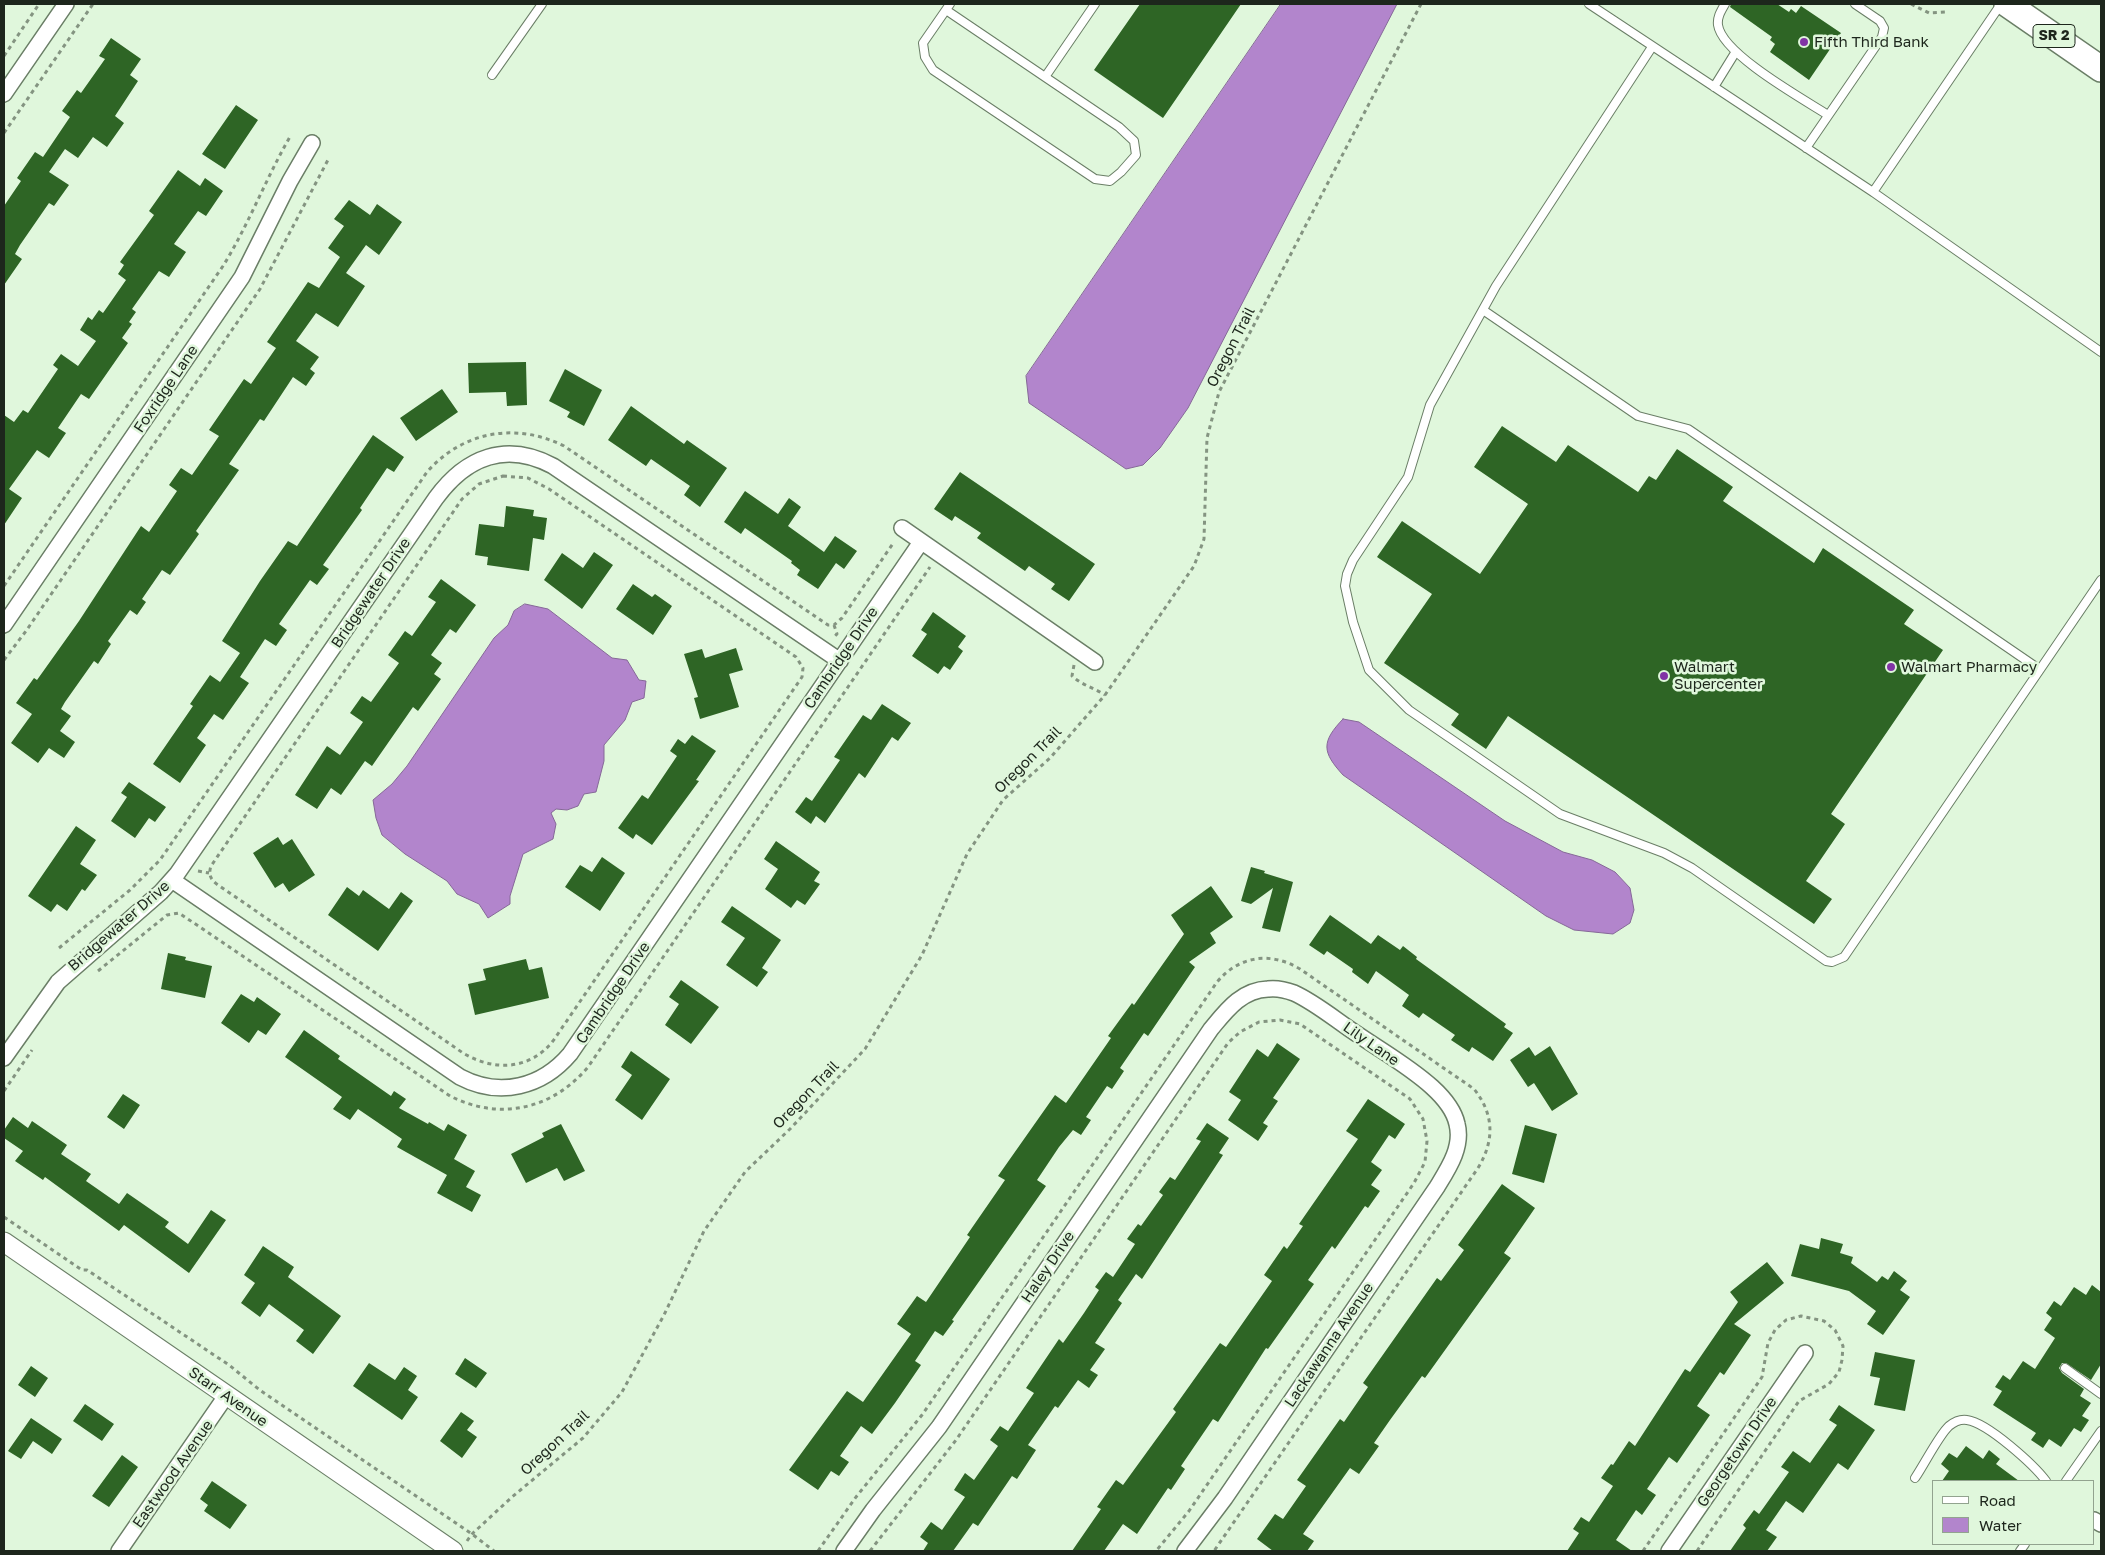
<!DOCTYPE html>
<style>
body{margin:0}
#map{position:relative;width:2105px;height:1555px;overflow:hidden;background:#e0f7dc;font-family:"Golos Text",sans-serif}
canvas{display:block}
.frame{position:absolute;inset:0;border:5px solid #1d261c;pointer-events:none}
.legend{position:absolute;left:1932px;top:1480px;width:162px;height:65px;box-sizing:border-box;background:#e0f7dc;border:1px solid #92a38f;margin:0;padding:6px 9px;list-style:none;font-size:15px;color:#1d261c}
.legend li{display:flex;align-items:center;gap:10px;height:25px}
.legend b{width:25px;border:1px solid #92a38f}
</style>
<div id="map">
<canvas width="2105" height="1555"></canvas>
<div class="frame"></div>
<ul class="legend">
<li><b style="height:6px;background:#fff"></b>Road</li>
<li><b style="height:14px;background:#b285cc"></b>Water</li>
</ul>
</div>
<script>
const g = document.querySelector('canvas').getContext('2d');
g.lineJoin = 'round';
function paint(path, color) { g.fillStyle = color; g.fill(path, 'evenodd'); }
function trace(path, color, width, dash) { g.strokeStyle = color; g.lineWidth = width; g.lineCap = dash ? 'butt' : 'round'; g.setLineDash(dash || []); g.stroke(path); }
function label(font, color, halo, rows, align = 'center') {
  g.font = font + ' "Golos Text",sans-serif'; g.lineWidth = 5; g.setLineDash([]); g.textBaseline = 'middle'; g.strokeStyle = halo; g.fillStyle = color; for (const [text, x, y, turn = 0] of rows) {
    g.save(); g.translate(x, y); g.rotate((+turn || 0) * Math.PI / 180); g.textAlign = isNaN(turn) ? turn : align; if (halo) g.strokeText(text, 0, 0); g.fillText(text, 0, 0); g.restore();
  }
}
const water = new Path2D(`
 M1281,4h116l-209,404 -28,40 -17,17 -17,4 -97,-66 -3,-27z
 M525,604l23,5 64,49 15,2 12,20 7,1 -2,17 -12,4 -7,18 -21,25v16l-8,31 -12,2 -6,12 -11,4 -11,-1 -5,4 5,11 -3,15 -30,15 -13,42v8l-22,14 -9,-14 -22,-10 -10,-13 -42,-27 -23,-19 -6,-17 -3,-18 19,-16 15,-18 87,-128 14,-13 6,-14z
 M1343,719l16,3 146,99 58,31 29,8 23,12 15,16 4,22 -4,13 -17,11 -39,-4 -28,-14 -203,-141c-21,-23 -22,-33 0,-56z`);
const building = new Path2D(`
 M1140,4h101l-78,114 -69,-48z
 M1731,4h46l12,8 2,-3 5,4 5,-7 40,27 -32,47 -39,-28 5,-8 -5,-4 2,-3 -42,-30z
 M111,38l30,21 -11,16 8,6 -23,35 9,7 -17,24 -14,-10 -15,21 -13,-9 -16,23 20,13 -15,21 -5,-3 -29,42 -5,9 7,5 -18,26v-79l17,-25 -4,-3 18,-26 8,5 27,-40 -8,-6 15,-21 4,3 24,-34 -6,-3z
 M236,105l22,15 -33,49 -23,-15z
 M178,170l22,16 5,-8 18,13 -17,25 -8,-5 -24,33 12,8 -17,25 -10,-6 -27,38 4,3 -7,10 3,2 -10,14 6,5 -39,56 -8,-5 -23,34 8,5 -17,25 -12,-8 -28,39 13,9 -18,27v-110l10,7 9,-12 5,3 30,-44 -5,-4 8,-11 17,12 18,-25 -16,-11 8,-13 4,3 7,-10 4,3 23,-33 -8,-6 6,-9 -4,-3 34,-47 -5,-4z
 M349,200l21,15 7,-11 25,18 -23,33 -13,-10 -20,28 19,13 -27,41 -22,-14 -20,28 23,16 -9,12 5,4 -9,13 -13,-9 -29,44 -4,-2 -31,45 10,6 -43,61 3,3 -29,41 -8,-5 -20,29 4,3 -9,13 -7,-5 -22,31 3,3 -13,20 -4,-3 -29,41 -4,7 10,7 -11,15 15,11 -11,16 -15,-10 -11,15 -27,-20 21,-29 -16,-11 18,-25 3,2 42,-59 62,-95 8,6 28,-41 -8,-6 12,-17 11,7 27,-39 -10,-6 35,-51 7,5 25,-36 -9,-6 41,-60 11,6 21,-31 -12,-9 16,-22 -10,-7z
 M526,362l1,43 -20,1 -1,-14 -37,1 -1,-30z
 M565,369l37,21 -18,36 -17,-9 3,-5 -21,-11z
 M442,389l16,23 -42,29 -16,-23z
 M631,406l53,38 3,-4 40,28 -27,39 -16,-12 6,-9 -39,-27 -5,7 -38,-26z
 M1502,426l54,36 12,-17 70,47 11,-16 7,4 21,-31 56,38 -10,14 91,62 9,-15 91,62 -10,14 39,26 -112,164 14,10 -39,57 26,18 -18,25 -306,-208 -22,33 -35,-24 8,-11 -75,-51 48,-69 -55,-37 25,-36 78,53 48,-70 -54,-37z
 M373,435l31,22 -10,15 -7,-4 -27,40 2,2 -39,55 6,4 -12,16 -7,-5 -31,44 8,6 -11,16 -11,-7 -25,38 9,6 -26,37 -9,-6 -17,24 9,7 -26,38 -27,-19 40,-58 -3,-2 20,-29 10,7 20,-29 -18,-12 38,-60 28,-40 9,5z
 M960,472l135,92 -26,37 -18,-12 4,-5 -26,-18 -4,5 -48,-33 4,-5 -26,-17 -3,5 -18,-12z
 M745,491l33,23 11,-16 12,9 -13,19 36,26 11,-16 22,15 -13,18 -8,-6 -18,26 -21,-14 3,-5 -9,-7 1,-2 -47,-33 -4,6 -17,-12z
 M506,506l28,4 -1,6 14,2 -3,22 -11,-2 -4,33 -42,-6 1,-8 -13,-2 4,-31 25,3z
 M594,552l19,13 -31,44 -38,-29 18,-27 21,15z
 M441,579l35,26 -20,28 -6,-4 -19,26 11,8 -8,11 7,5 -23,32 -5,-4 -41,59 -7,-5 -24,34 -10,-7 -14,21 -22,-14 32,-49 13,9 23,-33 -13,-9 12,-17 9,6 28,-39 -11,-8 17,-24 7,5 24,-34 -8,-5z
 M633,584l19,13 3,-3 17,12 -19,29 -37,-26z
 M933,612l33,24 -8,11 5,4 -13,19 -6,-4 -6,8 -26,-18 15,-22 -6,-4z
 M736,648l7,22 -14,4 10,33 -39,12 -6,-21 4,-1 -14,-43 18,-5 3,9z
 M882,704l29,19 -13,18 -6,-4 -27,41 -6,-5 -34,50 -9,-7 -5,8 -16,-12 11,-15 6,4 28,-41 -6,-3 29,-42 8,5z
 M692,735l24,16 -20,29 3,1 -47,64 -16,-11 -3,5 -15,-11 24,-33 6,4 29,-43 -7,-5 8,-12 7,5z
 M129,782l37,25 -11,15 -6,-4 -14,20 -24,-17 16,-24 -6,-4z
 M76,826l20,14 -16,24 17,11 -12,16 -3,-2 -15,22 -10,-7 -6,8 -23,-16z
 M278,837l5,8 9,-6 23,36 -26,17 -6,-9 -8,5 -22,-35z
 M776,841l44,31 -6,9 6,3 -15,21 -8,-5 -6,8 -26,-19 13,-20 -14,-10z
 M602,857l23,16 -25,38 -35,-24 15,-22 12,7z
 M1251,867l14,4 -1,2 29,9 -13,50 -18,-4 11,-40 -22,16 -10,-3z
 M1211,886l22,31 -23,16 6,10 -27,19 6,5 -47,69 -4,-3 -24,35 4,3 -12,18 -5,-3 -21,31 5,3 -10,15 -8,-5 -14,17 -22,33 9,6 -94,134 2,1 -11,15 -8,-5 -20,30 6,4 -26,38 -23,31 -11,-8 -21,30 9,6 -10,14 -8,-5 -13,19 -29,-20 58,-79 16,11 48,-68 -14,-10 20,-28 9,6 44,-65 -3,-2 38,-55 -7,-4 57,-81 11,8 45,-65 -3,-2 24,-33 2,2 50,-71 -13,-19z
 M347,887l12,9 4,-6 26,19 12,-17 12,9 -35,50 -50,-36z
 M732,906l49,34 -19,28 6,4 -11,15 -31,-22 19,-27 -24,-16z
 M1330,915l41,29 7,-9 22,15 3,-4 14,11 -1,2 90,65 -2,3 9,6 -20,28 -21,-14 -3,5 -18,-12 4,-5 -32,-22 -4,5 -17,-12 7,-11 -33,-24 -8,13 -16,-12 1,-3 -26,-18 -3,4 -15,-10z
 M168,953l18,4 -1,3 27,6 -7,32 -44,-9z
 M526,959l3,11 13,-3 7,31 -74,17 -7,-31 18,-4 -3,-11z
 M681,980l38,27 -28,37 -26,-19 14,-21 -10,-7z
 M241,994l13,8 3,-5 24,17 -15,21 -8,-5 -9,13 -28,-20z
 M304,1030l36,26 -2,3 53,37 3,-5 12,8 -7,9 29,16 1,-2 15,9 4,-7 19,11 -13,24 21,12 -9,16 15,8 -9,17 -35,-19 10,-18 -50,-28 5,-8 -44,-30 -8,11 -17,-11 9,-12 -57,-40z
 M1277,1043l23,16 -27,39 5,3 -15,22 5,3 -10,15 -30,-21 13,-20 -12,-8 28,-43 11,8z
 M1550,1046l28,48 -26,17 -18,-28 -6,4 -18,-27 19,-13 6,9z
 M631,1051l39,28 -28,41 -27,-20 17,-25 -11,-8z
 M123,1094l17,11 -16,24 -17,-12z
 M1368,1099l37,25 -10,15 -6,-4 -18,27 11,8 -11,15 9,6 -12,17 -3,-2 -30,43 -3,-3 -24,34 6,4 -46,65 -2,-1 -48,74 -5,-3 -32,47 4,3 -14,21 -3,-2 -31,46 -14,-10 -19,27h-32l29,-42 -4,-2 19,-27 7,5 53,-73 -3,-3 47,-66 6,4 46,-66 -8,-6 20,-29 3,3 16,-23 -4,-2 59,-85 -12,-8z
 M13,1117l15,11 4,-7 35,24 -6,9 30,20 -5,7 33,23 8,-11 42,29 -4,5 23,17 23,-34 15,10 -37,53 -65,-48 -5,6 -74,-54 -2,3 -28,-19 8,-10 -19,-13v-8z
 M1207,1123l22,15 -10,15 4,2 -81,124 -6,-5 -18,26 4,3 -27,40 10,6 -15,21 8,5 -9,13 -11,-8 -20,28 -3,-2 -27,39 8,5 -19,29 -5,-3 -34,50 -5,-3 -20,28h-30l5,-8 -8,-6 11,-15 11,8 23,-33 -11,-7 11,-17 9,7 24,-34 -8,-6 10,-14 8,5 26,-38 -8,-5 33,-49 4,4 21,-30 15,-23 -4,-3 11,-15 7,5 22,-33 -8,-5 11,-15 3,2 22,-31 -4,-3 11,-15 5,3 26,-39 -5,-2z
 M561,1124l24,47 -21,10 -7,-13 -31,15 -15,-29 33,-17 -2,-4z
 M1525,1125l32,9 -13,49 -32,-9z
 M1502,1184l33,24 -31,45 7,5 -86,120 -3,-2 -32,44 -16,23 5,3 -20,28 -9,-6 -47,66 11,7 -7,10h-34l-16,-12 18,-25 8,5 23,-33 -9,-6 43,-61 4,3 24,-35 -5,-4 74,-105 4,3 23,-31 -6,-5z
 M1821,1238l22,6 -3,9 13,4 -2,6 26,19 5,-6 6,4 6,-9 13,10 -7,9 10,7 -27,38 -16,-11 9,-13 -27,-20 -58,-15 9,-32 19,5z
 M263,1246l31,21 -6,10 53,39 -28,38 -17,-13 8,-11 -35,-26 -9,13 -19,-14 14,-20 -11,-8z
 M1767,1262l17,21 -50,41 17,11 -27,40 -4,-3 -23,34 13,9 -33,48 -8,-6 -22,32 9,6 -14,20 -6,-5 -20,30 16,11h-65l12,-18 -6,-4 8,-12 8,5 24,-36 -12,-8 10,-14 2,1 16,-24 6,5 50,-77 5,3 48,-70 -8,-10z
 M2092,1285l9,7v72l-10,16 -25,-17h-4l-3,5 3,5 22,16 -4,7 11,7 -9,13 7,4 -8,12 -7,-4 -13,19 -12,-8 -6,9 -12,-8 5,-7 -43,-28 9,-14 -7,-4 8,-12 7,5 13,-19 12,8 20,-31 -11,-8 8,-12 -6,-5 8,-12 7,5 13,-19 12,8z
 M1875,1352l40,8 -10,51 -31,-6 6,-27 -10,-2z
 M465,1358l22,15 -11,15 -21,-14z
 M369,1363l26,17 9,-13 13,9 -9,14 10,7 -16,23 -49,-34z
 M31,1366l17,12 -13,19 -17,-12z
 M85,1404l29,20 -12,17 -29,-20z
 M1839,1405l36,25 -27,40 -10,-7 -35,50 -17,-12 -20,29 11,7 -10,14h-37l16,-23 -3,-3 11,-15 5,4 30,-42 -8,-5 12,-16 17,12 27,-38 -8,-5z
 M461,1412l13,9 -7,9 10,7 -15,21 -22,-17z
 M31,1418l31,21 -10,15 -19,-13 -12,18 -13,-8z
 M1966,1446l17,13 6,-9 11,9 -4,5 23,17h-77l7,-10 -8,-7 8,-11 8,5z
 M122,1455l16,12 -29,40 -17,-11z
 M212,1481l35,24 -17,24 -26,-18 4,-6 -8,-6z`);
const path = new Path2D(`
 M1911,4l18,9 18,-1
 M4,56l35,-52
 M4,133l89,-129
 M503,476l25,2 21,11 247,168 7,11 -1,9 -249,364c-24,30 -60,30 -90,12l-245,-168c-7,-5 -10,-10 -7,-19l251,-367 17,-15z
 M4,586l219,-320c26,-42 43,-88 68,-131
 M834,625l3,9 -3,3
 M4,660l22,-29 234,-342 69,-131
 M1074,665l-2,11c10,9 22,12 33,19
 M198,871l11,2
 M59,948l71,-58 30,-30 267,-388c36,-41 89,-50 137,-26l264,179h6l8,-7 52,-76
 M98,971l69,-56 12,-2 271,183c49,25 102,14 138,-29l342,-500
 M4,1091l28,-41
 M4,1217l78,53h5l142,95 32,26 211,143 22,17
 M467,1541l5,-7 40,-37 71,-59 39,-46 42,-77 40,-84 41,-59 45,-43 75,-80 57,-94 45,-101 36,-54 47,-42 55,-63 89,-129 10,-27 3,-101 12,-46 202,-388
 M818,1551l38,-54 66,-82 295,-433c22,-26 53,-31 83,-13l174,120c20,25 21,51 4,79l-264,383
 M870,1551l86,-111 272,-397 12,-11 19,-10 21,-2 20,4 110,75 13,20 4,22 -2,21 -11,21 -225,328 -33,40
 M1643,1551l119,-174 6,-34 7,-13 11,-10 15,-4 23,5 11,9 8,16 -1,14 -3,12 -10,12 -30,17 -102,150`);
const service = new Path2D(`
 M1589,4l284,188 228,160
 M1725,4c-4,7 -8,13 -7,21 4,29 85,74 110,90
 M946,10l173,117 15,14 2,14 -15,17 -11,9 -15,-2 -162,-109 -8,-13 -2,-14 27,-39
 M1652,47l-156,239 -66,119 -22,72 -55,83 -6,14 -2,12 8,36 16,48 40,40 151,104 104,39 28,15 134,93 6,1 12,-5 257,-377
 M492,75l50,-71
 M1045,77l50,-73
 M1714,87l21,-34
 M1806,148l76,-111 2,-9 -4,-7 -25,-17
 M1873,192l128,-188
 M1483,310l155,106 50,13 351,240
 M2065,1368l36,26
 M1915,1478c9,-13 24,-43 34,-52 5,-4 12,-7 18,-6 21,3 67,45 79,61
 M2066,1481l35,-50
 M2020,1551l5,-7`);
const minor = new Path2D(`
 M4,94l62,-90
 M902,528l193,134
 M4,625l238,-348 48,-96 22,-38
 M172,880l288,197c40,21 82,10 110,-23l351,-512
 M4,1058l54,-76 103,-90 16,-18 259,-376c30,-41 70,-57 117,-32l287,195
 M2094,1520l7,4
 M119,1551l107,-155
 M844,1551l29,-41 66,-83 272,-398c15,-18 30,-39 57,-40 8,-1 18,1 26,4 22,10 43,28 63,41 25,17 53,33 75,53 11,10 22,23 25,37 6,23 -9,45 -20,63l-212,311 -40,53
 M1669,1551l136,-198`);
const tertiary = new Path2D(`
 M4,1242l449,309`);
const trunk = new Path2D(`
 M2007,4l94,65`);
const markers = [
 [1804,42,5,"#8134a5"],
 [1891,667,5,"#8134a5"],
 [1664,676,5,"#8134a5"]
];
const shields = [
 [2054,36,42]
];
const shieldNames = [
 ["SR 2",2054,36]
];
const poiNames = [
 ["Fifth Third Bank",1814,42],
 ["Walmart",1674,667],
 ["Supercenter",1674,684],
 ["Walmart Pharmacy",1901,667]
];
const streetNames = [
 ["Oregon Trail",1231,347,-63],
 ["Foxridge Lane",166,389,-56],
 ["Bridgewater Drive",371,593,-56],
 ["Cambridge Drive",841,658,-56],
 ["Oregon Trail",1028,760,-45],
 ["Bridgewater Drive",119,926,-41],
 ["Cambridge Drive",613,993,-56],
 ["Lily Lane",1371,1044,35],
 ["Oregon Trail",806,1095,-46],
 ["Haley Drive",1048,1267,-56],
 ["Lackawanna Avenue",1329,1345,-56],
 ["Starr Avenue",228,1397,35],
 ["Oregon Trail",555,1443,-43],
 ["Georgetown Drive",1737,1452,-56],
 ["Eastwood Avenue",173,1474,-55]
];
paint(water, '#b285cc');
trace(water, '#856897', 1);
paint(building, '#2e6525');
trace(service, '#6a7e66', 10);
trace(minor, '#6a7e66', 18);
trace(tertiary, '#6a7e66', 21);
trace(trunk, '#6a7e66', 28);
trace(path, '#849481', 3, [4, 4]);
trace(service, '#fff', 8);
trace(minor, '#fff', 15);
trace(tertiary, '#fff', 19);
trace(trunk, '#fff', 25);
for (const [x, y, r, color] of markers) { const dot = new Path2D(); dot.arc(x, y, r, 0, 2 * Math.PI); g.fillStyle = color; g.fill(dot); trace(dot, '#e0f7dc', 2); }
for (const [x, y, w] of shields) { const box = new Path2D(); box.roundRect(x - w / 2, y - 11.5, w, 23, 4); g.fillStyle = '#e0f7dc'; g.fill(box); trace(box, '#1d261c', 1); }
label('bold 14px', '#1d261c', null, shieldNames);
label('15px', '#1d261c', '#e0f7dc', poiNames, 'left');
label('15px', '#1d261c', '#e0f7dc', streetNames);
</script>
